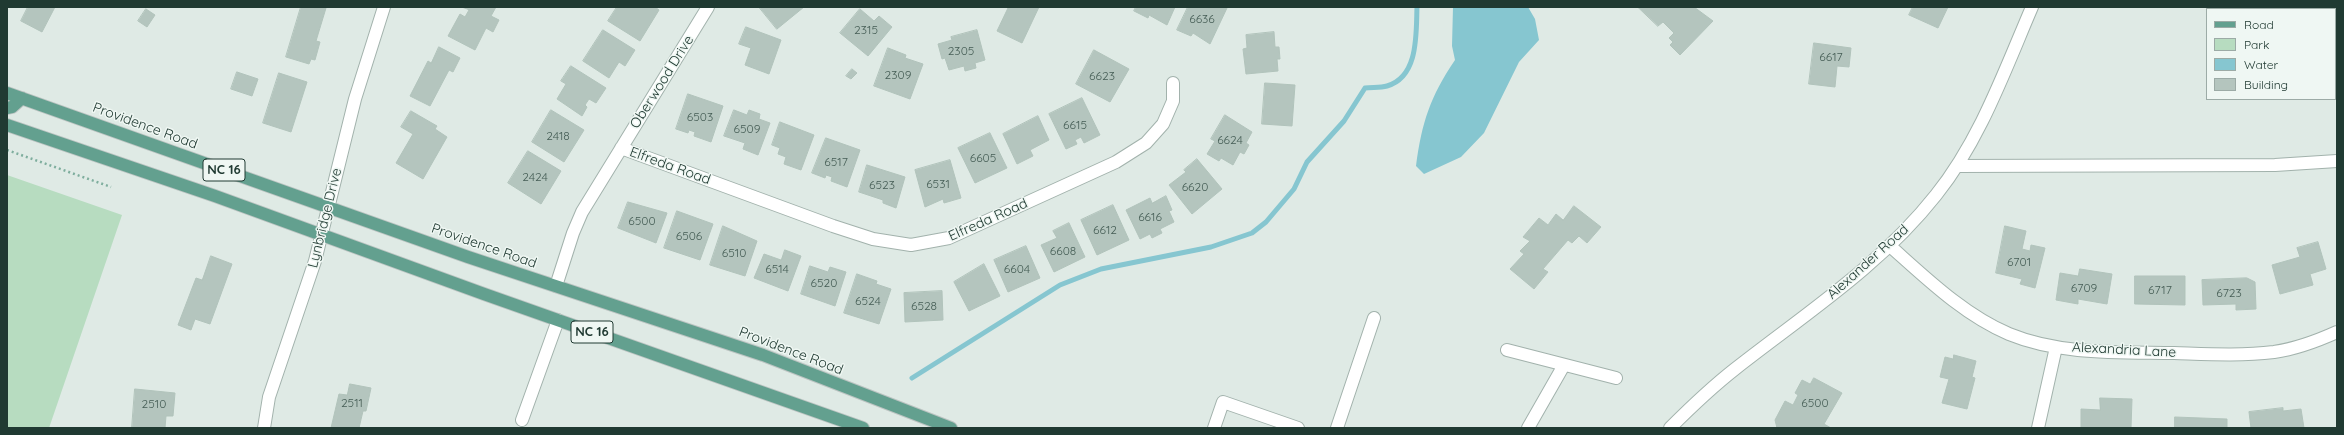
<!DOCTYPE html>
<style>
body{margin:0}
#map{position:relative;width:2344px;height:435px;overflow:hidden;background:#dfeae5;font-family:Quicksand,sans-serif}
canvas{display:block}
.frame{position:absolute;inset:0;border:8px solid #203a32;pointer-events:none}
.legend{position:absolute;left:2206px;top:8px;width:130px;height:92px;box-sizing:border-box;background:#eff7f3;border:1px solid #9caba6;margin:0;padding:5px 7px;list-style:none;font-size:12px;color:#203a32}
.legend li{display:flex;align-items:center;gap:8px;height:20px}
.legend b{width:20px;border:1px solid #9caba6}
</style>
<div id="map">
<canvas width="2344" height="435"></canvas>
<div class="frame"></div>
<ul class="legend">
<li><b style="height:5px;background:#63a08f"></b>Road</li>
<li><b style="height:11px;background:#b7dcc0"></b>Park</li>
<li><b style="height:11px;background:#86c6d0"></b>Water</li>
<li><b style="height:11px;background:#b4c5be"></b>Building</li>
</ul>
</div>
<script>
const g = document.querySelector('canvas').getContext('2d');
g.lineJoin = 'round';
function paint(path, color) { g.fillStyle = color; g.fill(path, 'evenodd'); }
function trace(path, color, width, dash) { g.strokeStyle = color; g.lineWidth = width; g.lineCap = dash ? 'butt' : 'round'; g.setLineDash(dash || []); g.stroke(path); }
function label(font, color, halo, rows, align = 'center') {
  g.font = font + ' Quicksand,sans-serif'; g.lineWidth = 3; g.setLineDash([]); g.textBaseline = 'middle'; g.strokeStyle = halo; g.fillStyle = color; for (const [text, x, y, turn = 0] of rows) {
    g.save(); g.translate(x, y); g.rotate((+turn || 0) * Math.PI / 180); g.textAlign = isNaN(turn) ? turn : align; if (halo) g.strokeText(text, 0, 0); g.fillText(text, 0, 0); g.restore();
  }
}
const green = new Path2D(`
 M7,175l115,40 -73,213h-42z`);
const water = new Path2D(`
 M1453,7h75l7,12 4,21 -20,22 -35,71 -23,24 -37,17 -8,-8c6,-44 14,-69 39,-106l-3,-14z`);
const stream = new Path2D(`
 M912,378l148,-93 41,-16 110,-22 41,-14 14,-11 28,-33 13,-27 37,-41 21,-33c7,-1 15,0 22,-2 32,-9 29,-53 30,-79`);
const building = new Path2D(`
 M28,7h27l-13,25 -21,-11z
 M301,7l25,1 -10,33 4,1 -5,18 -4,-1 -2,5 -23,-7z
 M462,7h34l-5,9 8,4 -6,12 -7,-4 -11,22 -27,-14 12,-22 5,3 4,-7z
 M617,7h38l4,3 -19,31 -32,-20z
 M759,7h45l-27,22z
 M1006,7h33l-17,36 -25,-12 11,-23z
 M1136,7h39l-8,18 -18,-10 -1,3 -14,-7z
 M1188,7l39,1 -17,36 -17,-11 -2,3 -14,-6z
 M1638,7h56l19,14 -33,34 -10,-10 3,-3 -4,-4 5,-5 -11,-11 -5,4z
 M1913,7h35l-10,21 -29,-13z
 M146,9l9,6 -8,12 -9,-6z
 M860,9l14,12 5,-5 13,11 -24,29 -28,-23z
 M746,27l35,13 -12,34 -24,-9 6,-17 -12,-4z
 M603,30l32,20 -10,16 -6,-4 -10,16 -26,-17z
 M977,30l8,30 -10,3 1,5 -11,3 -1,-5 -15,4 -4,-12 -3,1 -4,-15 14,-4 -1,-3z
 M1274,32l1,15h4l1,12h-3l1,12 -32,3 -3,-25 4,-1 -1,-13z
 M1814,43l37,5 -2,19 -12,-1 -2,21 -26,-3z
 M439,47l21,11 -7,14 -4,-2 -19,36 -20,-10 18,-35 3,2z
 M888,48l18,7 -1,3 18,6 -13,35 -36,-13z
 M1094,50l35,19 -19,33 -34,-18z
 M571,66l35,22 -10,15 -7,-4 -4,6 2,2 -5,9 -25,-17 9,-15 -5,-3z
 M852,69l5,4 -6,6 -5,-3z
 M237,72l21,7 -6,17 -21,-7z
 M279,73l28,9 -16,50 -28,-9z
 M1265,83l30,2 -3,41 -30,-2z
 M688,94l35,12 -12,36 -17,-6 1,-4 -6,-2 -1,3 -12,-4z
 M1082,98l18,37 -16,8 -3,-6 -6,3 2,4 -11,5 -17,-35z
 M551,110l33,20 -20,32 -32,-20z
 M734,110l13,5 2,-5 11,4 -1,5 11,4 -12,32 -15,-6 2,-6 -21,-7z
 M411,111l26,15 -2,3 12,8 -24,42 -27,-16 17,-29 -12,-7z
 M1225,115l27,17 -6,11 3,2 -5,9 -4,-2 -7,13 -12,-7 -2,3 -12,-7 8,-13 -4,-2z
 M1038,116l11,24 -19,10 3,6 -16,8 -14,-30z
 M780,122l34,13 -13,35 -17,-6 2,-7 -8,-3 2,-6 -8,-3z
 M990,133l17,35 -32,15 -17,-35z
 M826,138l34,12 -13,37 -16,-6 1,-4 -6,-2 -1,3 -13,-5z
 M528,151l33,20 -20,33 -33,-21z
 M1197,159l25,30 -30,25 -23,-29 17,-13 -2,-2z
 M950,160l11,38 -17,5 -1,-4 -18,8 -10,-37z
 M867,165l38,12 -9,31 -13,-5v-3l-24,-8z
 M1166,196l6,14 -3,1 5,11 -14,7 2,4 -10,5 -2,-4 -10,5 -14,-29 24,-12 2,5z
 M628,202l39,11 -11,30 -38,-15z
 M1113,205l16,35 -32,15 -16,-35z
 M1574,206l27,21 -14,16 -8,-7 -7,7 -4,-3 -25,29 5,3 -14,17 -24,-20 14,-15 -4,-3 10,-10 -7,-4 16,-19 9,7 8,-11 7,6z
 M677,211l36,13 -13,36 -36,-12z
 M1069,223l16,34 -31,15 -13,-27 16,-7 -4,-7z
 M723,226l34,15 -12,35 -35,-11z
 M2005,226l21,5 -4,18 8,2 1,-6 14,3 -10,40 -15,-4 2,-5 -26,-6z
 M2318,242l8,27 -16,5 3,11 -33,9 -8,-29 28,-8 -3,-9z
 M1026,246l14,32 -32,14 -14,-32z
 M785,250l16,6 -13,35 -34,-13 10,-24 17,6z
 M211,256l21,8 -22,60 -15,-5 -4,11 -13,-5 18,-47 6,2z
 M984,264l16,32 -31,15 -15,-29z
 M810,266l18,6 2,-5 16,5 -11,34 -34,-12z
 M2080,269l32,5 -5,30 -29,-5v5l-22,-4 4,-27 18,3z
 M857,274l20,7 -1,3 15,5 -12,35 -35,-11z
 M2135,276h50v29l-50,-1z
 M2247,278l8,4 1,27 -20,1v-6l-33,1 -1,-25z
 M942,291l1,29 -38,2 -1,-29z
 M1954,355l22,6 -4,16 3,1 -8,31 -25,-6 7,-24 -9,-2 5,-20 8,2z
 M1814,378l28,15 -18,31 7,4h-54l-2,-8 10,-19 8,4 5,-10 -3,-2 7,-13 8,4z
 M350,384l21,4 -5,23h-3l-4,17h-28l8,-34 8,1z
 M135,389l40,4 -2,23h-7l-1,12h-33z
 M2100,398l32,1 -1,29h-50v-19l19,1z
 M2283,408v3l18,-2 3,19h-53l-2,-16z
 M2175,417l52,2v9h-52z`);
const path = new Path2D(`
 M7,150l104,37`);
const minor = new Path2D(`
 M621,148l212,78 40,13 38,6 38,-7 167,-76 30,-19 17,-19 10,-23v-18
 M1957,166l318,-1 62,-4
 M1890,246c36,32 74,69 119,88 51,21 110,18 165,19 33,1 66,3 100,-1 21,-3 43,-11 63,-20
 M556,286l17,-53 9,-21 126,-205
 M1507,350l109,28
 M522,420l36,-100
 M264,428l5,-31 46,-136 40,-162 29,-92
 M1214,428l9,-26 75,26
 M1337,428l37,-110
 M1528,428l36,-63
 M1670,428c21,-21 42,-41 65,-59 70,-55 145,-103 201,-174 44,-55 68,-123 96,-188
 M2038,428l18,-81`);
const major = new Path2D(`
 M7,93l461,164 295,98 188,73
 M7,108l5,-1 10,-9
 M7,125l208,71 269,98 379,134`);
const numberNames = [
 ["6636",1202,19],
 ["2315",866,30],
 ["2305",961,51],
 ["6617",1831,57],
 ["2309",898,75],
 ["6623",1102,76],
 ["6503",700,117],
 ["6615",1075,125],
 ["6509",747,129],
 ["2418",558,136],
 ["6624",1230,140],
 ["6605",983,158],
 ["6517",836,162],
 ["2424",535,177],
 ["6531",938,184],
 ["6523",882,185],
 ["6620",1195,187],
 ["6616",1150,217],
 ["6500",642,221],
 ["6612",1105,230],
 ["6506",689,236],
 ["6608",1063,251],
 ["6510",734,253],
 ["6701",2019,262],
 ["6514",777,269],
 ["6604",1017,269],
 ["6520",824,283],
 ["6709",2084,288],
 ["6717",2160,290],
 ["6723",2229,293],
 ["6524",868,301],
 ["6528",924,306],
 ["2511",352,403],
 ["6500",1815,403],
 ["2510",154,404]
];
const shields = [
 [224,170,42],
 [592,332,42]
];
const shieldNames = [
 ["NC 16",224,170],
 ["NC 16",592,332]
];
const streetNames = [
 ["Oberwood Drive",662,82,-58],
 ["Providence Road",145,126,20],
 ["Elfreda Road",670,166,20],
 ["Lynbridge Drive",325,218,-76],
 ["Elfreda Road",988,220,-24],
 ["Providence Road",484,246,19],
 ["Alexander Road",1868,262,-42],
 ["Alexandria Lane",2124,350,3],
 ["Providence Road",791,351,21]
];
paint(green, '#b7dcc0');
paint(water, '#86c6d0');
trace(stream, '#86c6d0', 5);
paint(building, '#b4c5be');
trace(building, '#b1c3bb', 1);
trace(minor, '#a2b2ac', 14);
trace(major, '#bcc4c2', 14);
trace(path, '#7fae9e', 2.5, [2, 3]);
trace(minor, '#fff', 12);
trace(major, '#63a08f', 12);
label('12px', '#455d55', null, numberNames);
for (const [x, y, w] of shields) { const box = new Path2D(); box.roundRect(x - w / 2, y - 11, w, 22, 3); g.fillStyle = '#eff7f3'; g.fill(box); trace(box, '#203a32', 1); }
label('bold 13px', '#203a32', null, shieldNames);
label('14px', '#203a32', '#eff7f3', streetNames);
</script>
